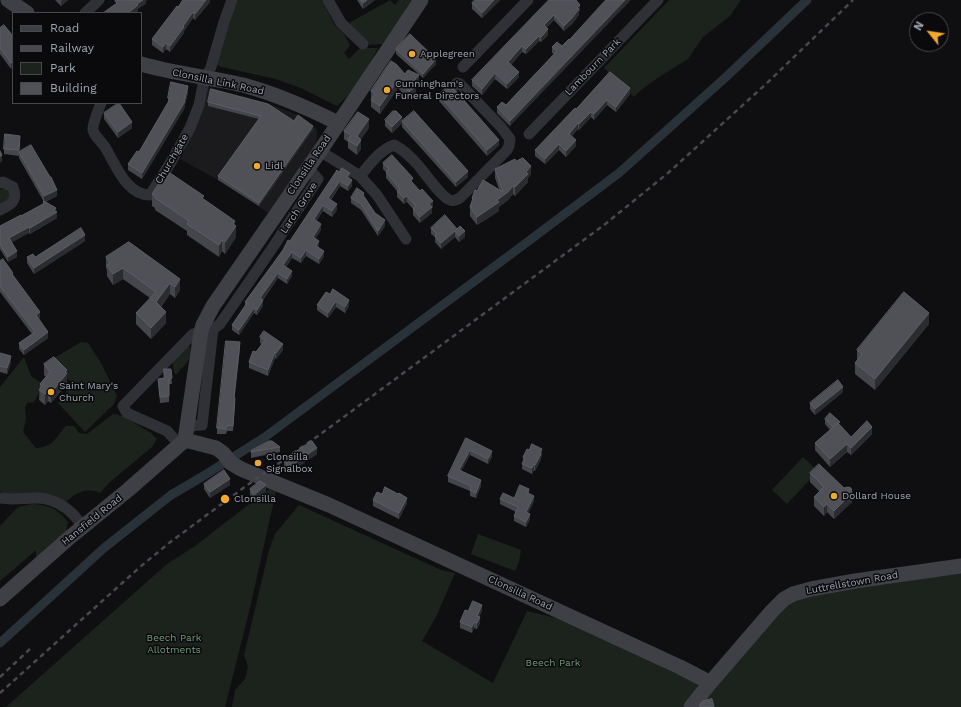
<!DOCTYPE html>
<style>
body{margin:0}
#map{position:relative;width:961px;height:707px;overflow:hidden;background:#0f0f11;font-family:"Work Sans",sans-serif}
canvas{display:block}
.legend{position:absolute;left:12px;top:12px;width:130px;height:92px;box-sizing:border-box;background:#0a0a0c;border:1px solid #46484e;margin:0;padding:5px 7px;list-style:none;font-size:12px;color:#a0a6b2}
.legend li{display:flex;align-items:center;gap:8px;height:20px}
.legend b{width:20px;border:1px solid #46484e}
.north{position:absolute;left:909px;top:12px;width:40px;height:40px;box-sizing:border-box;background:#0a0a0c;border:1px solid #46484e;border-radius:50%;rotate:300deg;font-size:11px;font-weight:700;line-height:16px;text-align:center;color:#a0a6b2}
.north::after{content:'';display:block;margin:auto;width:14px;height:18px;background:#f2aa26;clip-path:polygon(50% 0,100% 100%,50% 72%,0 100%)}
</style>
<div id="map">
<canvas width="961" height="707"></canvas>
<ul class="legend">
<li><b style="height:5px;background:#3e4046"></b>Road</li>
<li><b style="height:5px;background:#47494f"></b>Railway</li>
<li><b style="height:11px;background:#1c231d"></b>Park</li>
<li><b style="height:11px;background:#4f5157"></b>Building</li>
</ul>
<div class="north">N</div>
</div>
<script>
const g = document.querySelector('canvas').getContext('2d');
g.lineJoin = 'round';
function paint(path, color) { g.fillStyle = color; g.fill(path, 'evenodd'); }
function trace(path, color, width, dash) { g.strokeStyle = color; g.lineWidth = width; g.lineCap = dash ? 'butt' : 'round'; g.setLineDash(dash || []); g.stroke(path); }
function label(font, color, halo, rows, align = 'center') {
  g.font = font + ' "Work Sans",sans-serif'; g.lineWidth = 3; g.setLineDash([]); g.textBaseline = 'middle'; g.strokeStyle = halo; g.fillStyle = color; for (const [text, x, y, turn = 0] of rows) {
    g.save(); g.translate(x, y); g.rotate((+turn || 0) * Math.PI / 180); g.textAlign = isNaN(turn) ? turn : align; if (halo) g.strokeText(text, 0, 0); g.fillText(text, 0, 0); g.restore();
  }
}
const built = new Path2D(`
 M208,87l56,15 34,13 17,12 2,4v6l-2,10 -47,66 -48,-32 -40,-22 14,-29 11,-26z`);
const green = new Path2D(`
 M238,0h84l13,26 9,8 6,11 -6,8 5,6 11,-11h18c-11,20 -23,43 -41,58l-34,-17 -27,-10 -54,-12 -5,-2v-9l14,-46z
 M390,0l5,5 4,-5h14l-31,44 -15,1 -19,-18 2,-3 -1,-1z
 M669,0h72l-11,16 -27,21 -15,22 -29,18 -18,13 -7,7 -30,-29z
 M5,187l8,3 -1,7 -12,8v-15z
 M81,342l7,1 12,18 17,35 -3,8 -29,28 -27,-29 11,-15 5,-3 -19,-19 -4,-6z
 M187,346l3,1c1,16 -4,15 -13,27h-2l-2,-6v-11z
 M24,357l7,19 13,9 -10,17 -7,1 -2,4 1,12 -3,13 13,16c18,-1 19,-10 30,-22h8l5,7 8,1 26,-20 10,2 28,17 6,6 -5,8 -42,35 -10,11c-13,-6 -25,0 -34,9l-5,-4 -10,-3 -39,2 -12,-6v-104z
 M803,457l15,14 -31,33 -15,-14z
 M269,489l7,2 -26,117 -25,99h-219l161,-143 28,-18z
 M32,504c18,1 25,5 36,18l-2,9 -16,14 -14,16v-11l-36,31v-55l18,-19z
 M299,505l142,65 14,3 -19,44 -14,24 71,42 34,-72 41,10 125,59 5,6 -13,21h-453l3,-17 10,-11 3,-12 -4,-12 25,-105 6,-16z
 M478,534l43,16 -2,12 -4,9 -44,-17z
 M961,571v136h-264l90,-103 18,-10z`);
const canal = new Path2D(`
 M0,643l104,-95 67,-53 34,-20 60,-38 265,-197 89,-67 107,-96 81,-77`);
const street = new Path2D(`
 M328,0l13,23 22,21
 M85,13l14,-13
 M463,67l65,-67
 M101,103c-2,6 -9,21 -8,27 1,6 9,12 12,17 11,18 21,48 45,48l21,-33 19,-34 9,-23 4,-20 8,-18 13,-45 8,-22
 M529,134l129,-134
 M320,151l40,25 17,19 29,44
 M360,176c10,-12 20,-26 34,-31 10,5 17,12 24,20 7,8 24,33 32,35 5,2 8,-1 11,-3l46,-47 2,-4 1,-7 -9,-12 -41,-43 -3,-1 -6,6
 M0,183l3,-1 10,5c5,14 -1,17 -13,23
 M188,426l14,-1 11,-96 7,-5 51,-74 47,-71 -10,-11
 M180,445l-13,-14 -40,-18 -4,-7 70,-72 8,-2
 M0,498c15,3 34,-2 46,1 15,3 30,15 36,28`);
const secondary = new Path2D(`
 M8,0l19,13
 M141,64c34,10 69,13 102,21 33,9 65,23 95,38
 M185,440l31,8 7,5 8,10 10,6 88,36 351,162 23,12 7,4
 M185,440l16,-108 2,-7 10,-19 107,-155 101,-151
 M0,599l69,-61 59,-48 57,-50
 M691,707l19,-24 62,-72 12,-12 9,-5 18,-5 44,-8 106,-15`);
const rail = new Path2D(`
 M0,677l30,-28
 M0,693l140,-126 29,-24 77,-57 72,-50 286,-211 64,-52 98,-89 87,-84`);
const wall = new Path2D(`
 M55,0h13l-7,6z
 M210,0v2l-15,18 -2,-2 -9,13v2l-14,19 -4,-3 -3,4 -11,-8v-6z
 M357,0h18l-12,9z
 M475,0h25l-18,18 -10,-9v-6z
 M549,0l31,10 -1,2v3l-7,9 -8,7 -10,-11 -8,8 2,7 -7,7 -2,-1 -13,13 -4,-2 -11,13 8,12 -12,12 -12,-10 -13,16 -10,-9v-6z
 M0,28l13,8 -2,33 -11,-15z
 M569,40l-59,86 -13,-13v-6l9,-2 48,-51 -2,-1v-6l10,-1z
 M396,49l40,15 -13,14 -27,-24z
 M610,72l20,22 -14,18 -9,-7 -13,15 -3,-3 -12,13 -1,-1 -6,7 4,10 -10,11 -7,-7 -14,14 -10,-8v-6l41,-41z
 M405,74l14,9 -3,3v8l-7,6 -11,-12 -18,26 -9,-7v-16z
 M188,92l-4,17 -42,70 -14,-9v-6l11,-12 29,-49v-5z
 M439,95l60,50 -12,11 -48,-55z
 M208,102l86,19 19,8 -54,77 -41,-26v-4l41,-57 -51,-13z
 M104,113l28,15 -14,10 -14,-19z
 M385,120l17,3 -10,10 -7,-7z
 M402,121l66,56 -12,10 -54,-60z
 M369,128l-9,12 1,9 -4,6 -9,-7v-6l-4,-3v-8z
 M20,141l-1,15 -15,-2v-5z
 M19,152l38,44 -12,6 11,10 1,6 -27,16 -1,-1 -17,9 5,15 -9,5 -8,-13v-23l21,-10 22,-12 1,-2 -25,-44z
 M516,161l15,13 -3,4v4l-13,14 -2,-2 -5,6 -9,7v4l-22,14 -7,-9v-9l2,-4v-5l5,-7 22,-2 -4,-11v-9z
 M383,163l30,21 20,23 -1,1v5l-12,10 -7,-8v-6l-6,-7 -3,2 -7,-7v-6l-11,-13v-6l-3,-3z
 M337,170l13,8 2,8 -4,5 -8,-5 -9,14 6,10 -5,7 -9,-6 -7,10 5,9 -6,9 4,8v1l5,8 -5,8 -13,-8 -5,7 -9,-5 -6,9 6,9 -5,8 -9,-6 -15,22v6l-6,9 -3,-2 -15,22 -7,-5v-5l13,-19v-4l45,-61z
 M152,194l52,6 31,26 1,11 -11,17 -3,-3 -3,6 -32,-22v-4l-32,-21v-2l-3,-2z
 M364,196l11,17 10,13 -7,10 -17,-26 -10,-7v-5z
 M431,228l26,1 8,8 -6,5 -4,-5 -14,12 -6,-7v-5l-4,-3z
 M85,241l-51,33 -7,-11v-6h8z
 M129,242l51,48 -5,8 -5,-4 -9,13 5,16 -15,16 -15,-15v-11l14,-15 -27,-19 -10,6 -6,-9v-6l-1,-2v-11z
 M0,261l13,14 27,43 -2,1 10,19 -24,17 -5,-6v-6l13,-9 -32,-42z
 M330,294l19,12 -4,7 -9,-6 -8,11 -11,-8v-5z
 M929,324l-54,66 -20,-16v-11l2,-3v-10z
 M260,337l23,13 -7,9 -1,-1 -7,18 -19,-8v-6l13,-18 -2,-1z
 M240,348l-6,50 1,6 -2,27h-6l-1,3h-9v-6z
 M0,353l11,9 -4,12 -7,-2z
 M44,364l23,6v14l-16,19 -3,-2 -3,4 -6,-5 1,-16 6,-7 -2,-2z
 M171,369l1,15h-3v18l-9,1 -2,-24 6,-1z
 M843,392l-28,23 -5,-6v-6z
 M825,419l15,7 11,11 21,-3 -21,21 -4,-3 -17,15 -15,-17v-7l15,-13 -5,-6z
 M466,438l26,19 -4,7 -18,-9 -9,16 20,15 -5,12 -6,-2v-5l-22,-9v-6z
 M280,447v5l-29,6v-7z
 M317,454l-28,19 -5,-7v-6z
 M542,455l-1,2v2l-6,12 -1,-1 -2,4 -10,-5 1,-12z
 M810,473l42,29 -18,17 -7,-7 -3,4 -10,-10v-9l6,-5 -10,-10z
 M204,484l26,1 -20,13 -6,-9z
 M250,489l16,2 -12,10 -4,-6z
 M382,494l25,9 -8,16 -26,-13v-6z
 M529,494l5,7 -6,12 2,6 -4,8 -12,-6v-5l2,-4 -16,-8v-5l14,-1z
 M468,611h14l-3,6 1,6 -3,6 -3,-1 -2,5 -12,-5v-6z`);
const shadedWall = new Path2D(`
 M62,0h6l-7,6v-5z
 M143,0h5l-2,1v3l-8,5v2l-2,2h-8l9,-9z
 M206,0h4v2l-15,18v-6z
 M367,0h8l-12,9v-6z
 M494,0h6l-18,18v-5z
 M625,0h6l-121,126v-5z
 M580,5v5l-1,2v3l-7,9 -8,7v-5z
 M193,12v6l-9,13v2l-14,19v-6z
 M554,15v5l-10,11v-6z
 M548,29v6l-7,7v-5z
 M539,36v5l-13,13v-5z
 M166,43v6l-3,4v-6z
 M522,46v6l-14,16v-6z
 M436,59v5l-13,14v-4z
 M13,62v5l-2,2v-6z
 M519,72v5l-12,12v-5z
 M495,73v6l-13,16v-6z
 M419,75v8l-3,3v8l-7,6v-8l4,-10z
 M398,80v8l-18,26v-8z
 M188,86v6l-4,17 -42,70v-6z
 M630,88v6l-14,18v-5z
 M607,100v5l-13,15v-6z
 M591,112v5l-12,13v-6z
 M402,117v6l-10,10v-6z
 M369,119v9l-12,17v-9z
 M132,122v6l-14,10v-6z
 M578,123v6l-9,10v-5z
 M313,126v3l-54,77v-3z
 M361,140v9l-4,6v-9z
 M499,140v5l-12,11v-6z
 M576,140v6l-10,11v-6z
 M559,144v6l-14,14v-5z
 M2,155v6l-2,2v-6z
 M531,166v8l-3,4v4l-13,14v-9l11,-15z
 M468,171v6l-12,10v-5z
 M350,173v5l-3,5v-6z
 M352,180v6l-4,5v-5z
 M340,181v5l-12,17v-5z
 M513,186v8l-5,6 -9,7v4l-22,14v-8l20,-17z
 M57,190v6l-13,6v-6z
 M407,196v6l-3,2v-6z
 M433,201v6l-1,1v5l-12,10v-6l9,-13z
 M337,204v6l-5,7v-6z
 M323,205v6l-9,14v-6z
 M56,208l1,10 -27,16v-6l24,-17z
 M385,220v6l-7,10v-5z
 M235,221v6l1,-1v11l-11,17v-12l8,-18z
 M321,224v6l-8,13v-6z
 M29,227v6l-20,11v-6z
 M455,231v6l-14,12v-6z
 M465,231v6l-6,5v-6z
 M85,235v6l-51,33v-6z
 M222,240v11l-3,6v-12z
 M319,241v6l-3,5v-6z
 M306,250v6l-5,7v-5z
 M17,251v6l-9,5v-5z
 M324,251v5l-5,8v-5z
 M292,252v6l-9,13v-6z
 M123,268v11l-10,6v-11z
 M292,271v5l-5,8v-5z
 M278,273v5l-18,25v-5z
 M180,279v11l-5,8v-11z
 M170,283v11l-14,19v-11z
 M263,300v6l-6,9v-5z
 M349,300v6l-4,7v-6z
 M336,301v6l-8,11v-5z
 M254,308v5l-15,22v-5z
 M40,312v6l-4,3v-6z
 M166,312v11l-15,16v-11z
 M929,313v11l-54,66v-11z
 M48,332v6l-24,17v-5z
 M240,342v6l-6,55v-5z
 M283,344v6l-7,9v-6z
 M275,352v6l-7,18v-6z
 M11,356v6l-4,12v-6z
 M67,370v14l-16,19v-10z
 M843,387v5l-28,23v-6z
 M48,391v10l-3,4v-11z
 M872,427v7l-21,21v-7z
 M847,444v8l-17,15v-8z
 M317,448v6l-28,19v-6z
 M542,449v6l-1,2v2l-6,12v-6z
 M470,450v5l-11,21v-6z
 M492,451v6l-4,7v-5z
 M534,464v6l-2,4v-6z
 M230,479v6l-20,13v-6z
 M481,480v6l-5,12v-5z
 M266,485v6l-12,10v-6z
 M852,493v9l-18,17v-8z
 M534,496v5l-8,17v-6z
 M407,498v5l-8,16v-6z
 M827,504v8l-3,4v-9z
 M530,514v5l-4,8v-5z
 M482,605v6l-5,10v-5z
 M480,617v6l-3,6v-6z
 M474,622v6l-2,5v-6z`);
const building = new Path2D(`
 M117,0h26l-6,4 1,1 -10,8h-25l14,-10 -2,-2z
 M183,0h23l-11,14 -2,-2 -10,14 1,1 -14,19 -4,-3 -3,4 -11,-8 25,-33 1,1z
 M361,0h6l-4,3z
 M475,0h19l-12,13 -10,-10z
 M549,0h27l4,5 -3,3 2,1 -7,9 -8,8 -10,-11 -10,10 4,4 -7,8 -2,-1 -13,13 -4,-3 -14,16 11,10 -12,12 -12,-11 -13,16 -10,-9z
 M606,0h19l-115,121 -13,-14 5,-5 4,3 51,-54 -5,-4 5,-5 5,4 7,-7v1z
 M4,25l9,11v26l-2,1 -11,-15v-20z
 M410,34l26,25 -13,15 -27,-25z
 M391,61l5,3 9,10 3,-4 11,5 -6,7 3,4 -7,6 -11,-12 -18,26 -9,-6 4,-6 -4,-3z
 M610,72l20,16 -14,19 -9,-7 -13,14 -3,-2 -12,12 -1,-1 -9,11 7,6 -10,11 -7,-7 -14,15 -10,-9 40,-42 1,1z
 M171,82l17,4 -4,17 -42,70 -14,-9 9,-13 2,1 31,-53 -2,-1z
 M446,88l4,2 4,-1 45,51 -12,10 -48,-55z
 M211,89l57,15 26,17 4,-6 15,11 -54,77 -41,-27 43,-60 -53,-14z
 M119,103l13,19 -14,10 -14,-19z
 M393,111h3l6,6 -10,10 -7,-7z
 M414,111l54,60 -12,11 -54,-61z
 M358,112l11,7 -12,17 4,4 -4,6 -9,-6 3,-5 -7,-4z
 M5,134l15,2 -1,14 -15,-1z
 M31,145l19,32h1l6,13 -13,6 -25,-44z
 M0,151l2,4 -2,2z
 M392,155l21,23 -2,3 9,10 2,-2 11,12 -4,3 3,3 -12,10 -7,-8 3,-3 -9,-10 -3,2 -7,-7 3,-2 -14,-17 3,-3 -6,-6z
 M523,158l8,8 -5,6 2,2 -13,13 -2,-1 -5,6 -11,8 2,2 -22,15 -7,-10 3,-9h-1l3,-8 2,1 6,-11 20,12 -8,-23 20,-10 1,2z
 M342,168l8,5 -3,4 5,3 -4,6 -8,-5 -12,17 9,6 -5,7 -9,-6 -9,14 7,5 -8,13 6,4 -3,5 8,5 -5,8 -13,-9 -5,8 -9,-6 -9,13 9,6 -5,8 -9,-6 -18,25 3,2 -6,10 -3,-2 -15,22 -7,-5 15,-22 -2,-1 38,-52 5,-10 2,1 47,-71 2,2z
 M170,173l34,23 -2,2 33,23 -2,3 3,2 -11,16 -3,-2 -3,5 -32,-21 2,-3 -34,-23 1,-1 -4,-3 13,-20 3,2z
 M357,188l7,5 -1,2 12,18 10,7 -7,11 -17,-27 -10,-6z
 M44,201l12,7 -2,3 3,1 -27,16 -1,-1 -20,11 8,13 -9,6 -8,-13v-18l21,-11v1l22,-12z
 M445,215l12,14 3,-3 5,5 -6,5 -4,-5 -14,12 -6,-7 2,-2 -6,-6z
 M81,228l4,7 -51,33 -7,-11 6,-3 2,3z
 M129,242l51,37 -5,8 -5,-4 -14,19 10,10 -15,16 -15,-15 20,-21 -33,-24 -10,6 -6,-9 3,-2 -4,-6z
 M3,259l10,14 -1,1 28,38 -4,3 12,17 -24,18 -5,-7 16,-11 -35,-46v-25z
 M333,289l16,11 -4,7 -9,-6 -8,12 -11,-8 9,-13 4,2z
 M904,292l25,21 -54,66 -20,-16 7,-9 -5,-4z
 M264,331l19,13 -7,9 -1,-1 -7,18 -19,-8 4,-11 3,1 9,-12 -5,-3z
 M226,341l14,1 -6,56h1l-2,28 -6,-1 -1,4 -9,-1z
 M0,353l11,3 -4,12 -7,-2z
 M54,357l13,13 -2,2 2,1 -16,20 -3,-2 -3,3 -6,-4 3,-4 -2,-2 10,-12 -6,-8z
 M164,369h7l1,9 -3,1v17l-9,1 -2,-18 6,-1z
 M838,380l5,7 -28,22 -5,-6z
 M830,413l10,9 -7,5 -8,-8z
 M867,421l5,6 -21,21 -4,-4 -17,15 -15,-16 23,-20 13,14z
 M466,438l26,13 -4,8 -18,-9 -11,20 22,10 -5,13 -6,-3 1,-4 -23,-10z
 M269,441h3l8,6 -29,5v-1z
 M312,441l5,7 -28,19 -5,-7z
 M532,444l10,5 -2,4 1,1 -6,11 -1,-1 -2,4 -10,-4 3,-6 -2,-1 4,-8 2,1z
 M819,464l25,24 4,-1 3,1 1,5 -18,18 -7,-7 -3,3 -10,-10 10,-10 -14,-14z
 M224,470l6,9 -20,13 -6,-8z
 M260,481l6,4 -12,10 -4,-6z
 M520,485l9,4 -1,4 6,3 -8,16 4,2 -4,8 -12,-6 4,-9 -18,-8 3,-6 11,5z
 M385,487l13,7 1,-1 8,5 -8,15 -26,-13 4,-8 5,2z
 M473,601l9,4 -5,11 3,1 -3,6 -3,-1 -2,5 -12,-5 5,-12 3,1z
 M712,699l2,8h-14v-3l3,-3z`);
const markers = [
 [412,54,4,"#f2aa26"],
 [387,90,4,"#f2aa26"],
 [257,166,4,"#f2aa26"],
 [51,392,4,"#f2aa26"],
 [258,463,4,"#f2aa26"],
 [834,496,4,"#f2aa26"],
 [225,499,5,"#f2aa26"]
];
const poiNames = [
 ["Applegreen",420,54],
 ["Cunningham's",395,84],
 ["Funeral Directors",395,96],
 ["Lidl",265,166],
 ["Saint Mary's",59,386],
 ["Church",59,398],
 ["Clonsilla",266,457],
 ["Signalbox",266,469],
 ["Dollard House",842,496],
 ["Clonsilla",234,499]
];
const streetNames = [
 ["Lambourn Park",593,67,-46],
 ["Clonsilla Link Road",218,82,12],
 ["Churchgate",172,159,-60],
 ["Clonsilla Road",309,165,-56],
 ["Larch Grove",299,208,-57],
 ["Hansfield Road",92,520,-39],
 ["Luttrellstown Road",852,583,-10],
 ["Clonsilla Road",520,593,25]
];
const parkNames = [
 ["Beech Park",174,638],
 ["Allotments",174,650],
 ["Beech Park",553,663]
];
paint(built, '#1b1b1e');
paint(green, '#1c231d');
trace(canal, '#293239', 9);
trace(street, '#303136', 11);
trace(secondary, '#3e4046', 15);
trace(rail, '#47494f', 2.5, [5, 4]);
paint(wall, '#45464c');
paint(shadedWall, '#2b2c30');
paint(building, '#4f5157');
trace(building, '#5b5e65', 1);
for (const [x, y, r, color] of markers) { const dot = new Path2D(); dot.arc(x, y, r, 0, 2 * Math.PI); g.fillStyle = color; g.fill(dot); trace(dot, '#0a0a0c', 1.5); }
label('10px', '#a0a6b2', '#0a0a0c', poiNames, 'left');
label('10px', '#a0a6b2', '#0a0a0c', streetNames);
label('10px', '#779d79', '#0a0a0c', parkNames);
</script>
